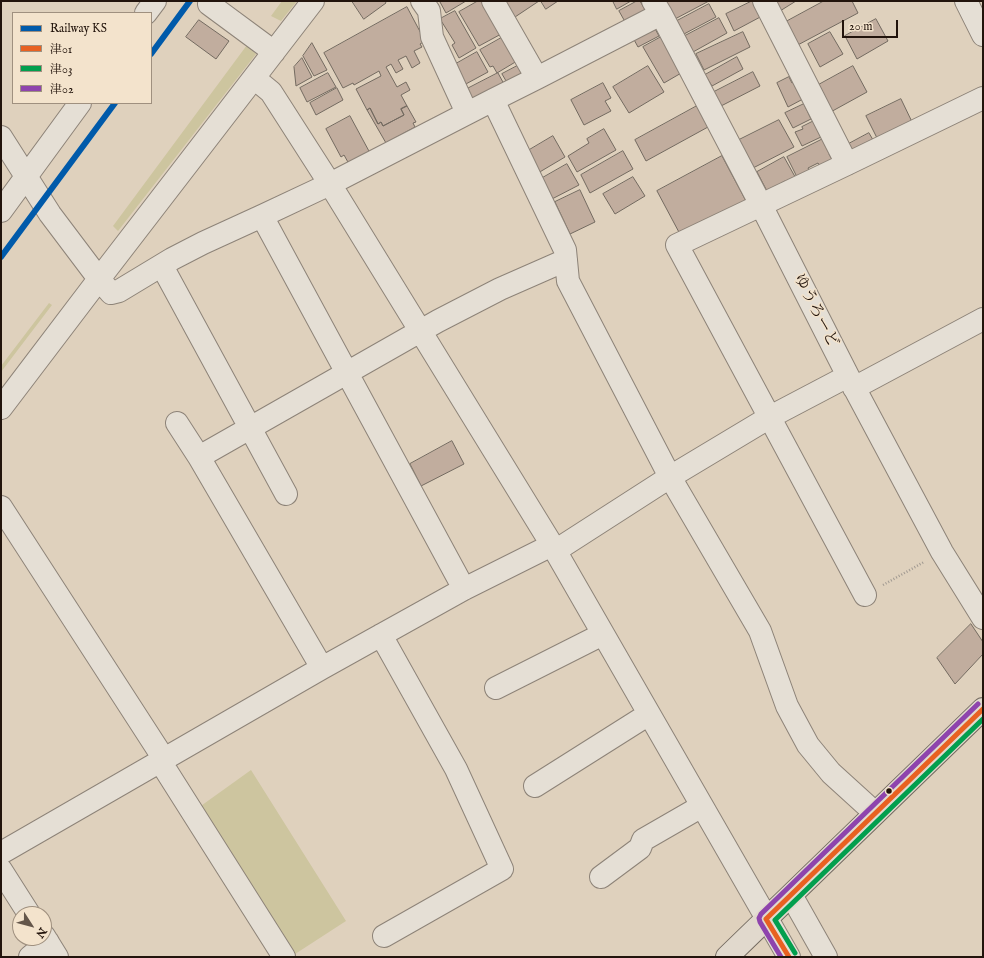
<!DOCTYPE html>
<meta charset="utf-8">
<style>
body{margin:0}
#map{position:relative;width:984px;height:958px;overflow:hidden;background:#dfd1bd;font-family:"IM FELL English","Noto Serif JP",serif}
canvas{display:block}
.frame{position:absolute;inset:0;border:2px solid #22140c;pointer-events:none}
.legend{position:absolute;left:12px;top:12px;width:140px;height:92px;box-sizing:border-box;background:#f3e3cc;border:1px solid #9f907f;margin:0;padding:5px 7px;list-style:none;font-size:12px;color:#22140c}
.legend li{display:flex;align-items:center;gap:8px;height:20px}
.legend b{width:20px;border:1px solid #9f907f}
.north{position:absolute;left:12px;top:906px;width:40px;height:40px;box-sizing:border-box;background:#f3e3cc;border:1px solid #9f907f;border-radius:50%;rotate:126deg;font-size:11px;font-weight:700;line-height:16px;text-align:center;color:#22140c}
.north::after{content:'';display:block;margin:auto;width:14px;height:18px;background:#64564a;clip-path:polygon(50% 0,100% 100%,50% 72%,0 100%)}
.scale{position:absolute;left:842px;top:20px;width:56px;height:18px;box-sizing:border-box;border:2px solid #22140c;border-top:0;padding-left:5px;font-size:12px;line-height:14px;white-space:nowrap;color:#22140c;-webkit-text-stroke:3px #f3e3cc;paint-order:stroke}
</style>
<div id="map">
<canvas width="984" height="958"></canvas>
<div class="frame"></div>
<ul class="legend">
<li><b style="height:5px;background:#005aaa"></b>Railway KS</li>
<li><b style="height:5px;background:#e86121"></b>津01</li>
<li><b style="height:5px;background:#029f4e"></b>津03</li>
<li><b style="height:5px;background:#8e44ad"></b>津02</li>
</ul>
<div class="north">N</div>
<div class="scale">20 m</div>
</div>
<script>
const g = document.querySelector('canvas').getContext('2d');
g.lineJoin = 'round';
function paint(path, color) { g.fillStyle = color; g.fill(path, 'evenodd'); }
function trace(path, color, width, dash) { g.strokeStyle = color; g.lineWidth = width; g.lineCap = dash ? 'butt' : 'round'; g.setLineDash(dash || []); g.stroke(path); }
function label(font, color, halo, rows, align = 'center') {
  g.font = font + ' "IM FELL English","Noto Serif JP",serif'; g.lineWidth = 3; g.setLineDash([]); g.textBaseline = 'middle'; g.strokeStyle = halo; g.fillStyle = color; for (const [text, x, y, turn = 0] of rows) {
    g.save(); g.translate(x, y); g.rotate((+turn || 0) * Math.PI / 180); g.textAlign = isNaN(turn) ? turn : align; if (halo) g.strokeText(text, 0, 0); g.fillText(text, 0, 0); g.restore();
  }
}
const green = new Path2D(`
 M282,1h15l-16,20 -10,-5z
 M247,45l9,9 -138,177 -5,-5z
 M49,303l3,2 -51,67v-6z
 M251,770l95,151 -54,35 -94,-148z`);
const building = new Path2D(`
 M352,1h33l1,2 -22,16z
 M443,1h23l-20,12 -6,-11z
 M478,1h6l19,32 -24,13 -20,-34z
 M504,1h35l-24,16z
 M541,1h17l-12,8z
 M613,1h18l-14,8z
 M637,1h3l8,14 -20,12 -9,-16z
 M666,1h43l-34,18z
 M752,1h4l8,14 -30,16 -8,-17z
 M774,1h22l-16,10z
 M824,1h28l6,12 -64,34 -12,-23z
 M709,4l7,13 -32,17 -7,-13z
 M407,7l18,34 -5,3 2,3 -8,4 6,12 -8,5 -6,-12 -8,4 5,9 -7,4 -5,-9 -5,3 11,20 9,-5 4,8 -9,5 6,11 -6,3 3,6 -21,11 -2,-4 -3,2 -8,-16 -3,2 -11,-21 25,-13 -2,-5 -25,14 -1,-2 -10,5 -19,-35z
 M455,11l21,37 -17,10 -7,-13 3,-2 -15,-24z
 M719,18l8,15 -34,19 -8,-16z
 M876,19l12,22 -31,18 -12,-23z
 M199,20l30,21 -13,18 -30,-22z
 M653,25l6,11 -21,11 -6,-11z
 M743,32l7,15 -46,23 -8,-16z
 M830,32l13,22 -23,13 -12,-23z
 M663,36l20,36 -19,11 -21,-36z
 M503,37l14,24 -20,12 -4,-7 -3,1 -10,-17z
 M312,43l15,27 -13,6 -11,-20z
 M477,52l11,20 -24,13 -10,-20z
 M737,57l6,12 -31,17 -7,-11z
 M302,58l10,19 -16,9 -2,-19z
 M521,64l6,12 -18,10 -7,-12z
 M648,66l16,26 -35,21 -16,-26z
 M853,66l14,26 -40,22 -14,-26z
 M753,72l7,14 -39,20 -7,-14z
 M328,73l8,14 -29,15 -7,-14z
 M498,73l6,11 -30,18 -7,-13z
 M789,77l3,6 3,-2 8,18 -15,8 -11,-24z
 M603,83l8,15 -6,3 6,10 -27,14 -13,-25z
 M337,88l6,12 -27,15 -6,-12z
 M901,99l13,27 -34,18 -14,-28z
 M804,104l7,15 -18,9 -8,-15z
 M407,106l9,16 -3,1 2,4 -29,16 -19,-33 3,-2 8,16 3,-2 2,4 21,-11 -3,-6z
 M697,106l11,21 -62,34 -11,-21z
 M350,116l20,37 -21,11 -5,-9 -3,2 -15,-28z
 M779,120l15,27 -41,21 -14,-28z
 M814,121l7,16 -19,9 -7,-14 8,-3 -1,-2z
 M604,129l12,21 -39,22 -9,-16 21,-13 -2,-4z
 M869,133l7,12 -27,14 -6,-12z
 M553,136l12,21 -27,16 -12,-21z
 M825,138l7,15 -3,1 5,9 -12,7 -4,-7 -10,5 2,4 -12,7 -11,-22z
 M623,151l10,18 -43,24 -9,-18z
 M722,156l24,45 -65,35 -24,-45z
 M784,157l14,25 -10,5 -3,-6 -18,10 -10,-19z
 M567,164l12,21 -29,15 -11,-20z
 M633,177l12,19 -30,18 -12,-20z
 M580,190l15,32 -25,12 -15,-32z
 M452,441l12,23 -43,22 -11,-22z
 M971,624l12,18v12l-28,30 -18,-26z`);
const path = new Path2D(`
 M883,585l41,-23`);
const minor = new Path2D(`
 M422,1l7,10 3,26 35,76
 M493,1l44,77
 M653,1l8,13 100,191 87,171 94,176 41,66
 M764,1l83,163
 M966,1l17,34
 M209,4l65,48
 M146,13l9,-12
 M254,78l17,14 59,92 222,361 237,412
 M493,100l72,150 3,31 102,196 90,154 27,75 21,39 23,28 44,40
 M1,137l49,77 49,65 12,14 8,-2 53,-32 31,-16 59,-27 68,-32 163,-84 44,-22 124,-64
 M1,211l79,-108
 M262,216l202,373
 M162,266l124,228
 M854,388l129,-69
 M1,408l98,-129 214,-278
 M177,423l22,34 123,211
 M199,457l239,-136 62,-32 66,-29
 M1,507l163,252
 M555,551l115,-74 100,-60 78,-41
 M865,595l-188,-350 170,-81 136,-66
 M381,635l75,134 46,100 -118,67
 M496,688l107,-54
 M160,761l124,196
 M535,786l114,-72
 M1,853l321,-185 142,-79 88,-44
 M1,870l28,44
 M601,877l39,-29 3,-8 59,-34
 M795,902l31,55
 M44,936l13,21
 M30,957l18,-15`);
const major = new Path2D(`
 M727,957l256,-248`);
const bus1 = new Path2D(`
 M789,957l-23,-38 217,-210`);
const bus2 = new Path2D(`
 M795,953l-20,-33 208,-201`);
const bus3 = new Path2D(`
 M781,957l-21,-35 -1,-4 2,-4 217,-210`);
const rail1 = new Path2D(`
 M151,54l39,-53
 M1,257l114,-154`);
const markers = [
 [889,791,3.5,"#22140c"]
];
const streetNames = [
 ["ゆうろーど",815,311,63]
];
paint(green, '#cdc59f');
paint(building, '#c1ad9e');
trace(building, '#736a60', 1);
trace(minor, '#8d8378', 24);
trace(major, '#736a60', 24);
trace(path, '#a09991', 2.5, [1, 2]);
trace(minor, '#e5dfd5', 22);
trace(major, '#e1d9cd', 22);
trace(bus1, '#e86121', 5);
trace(bus2, '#029f4e', 5);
trace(bus3, '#8e44ad', 5);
trace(rail1, '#005aaa', 6);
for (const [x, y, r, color] of markers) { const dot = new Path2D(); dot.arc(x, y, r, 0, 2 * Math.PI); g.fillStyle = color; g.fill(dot); trace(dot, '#f3e3cc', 1.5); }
label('16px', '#22140c', '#f3e3cc', streetNames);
</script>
